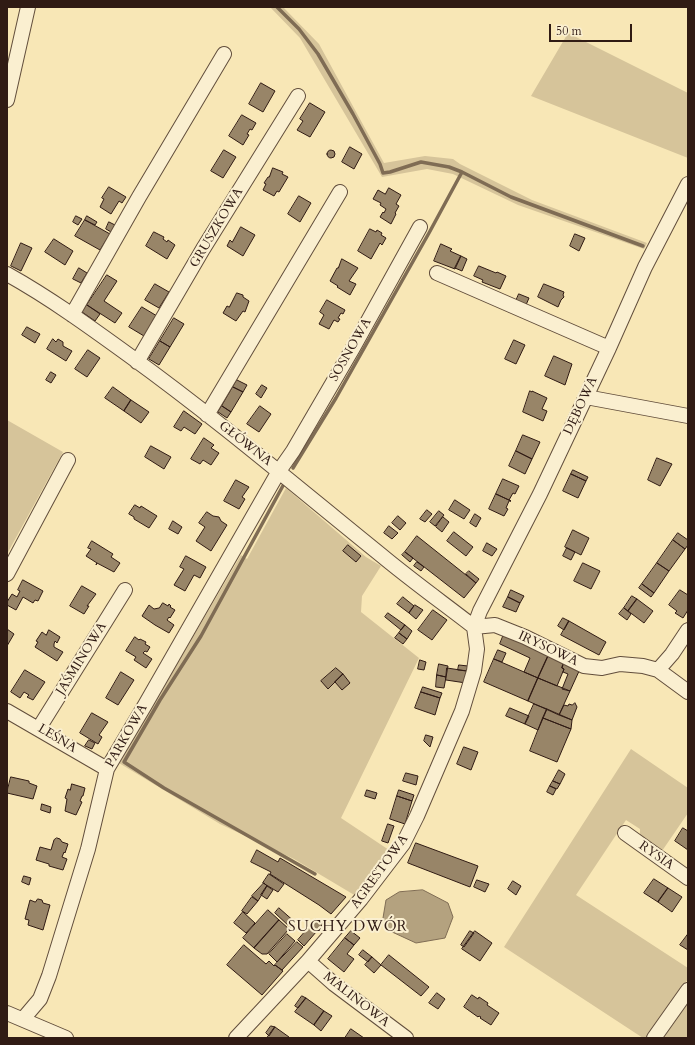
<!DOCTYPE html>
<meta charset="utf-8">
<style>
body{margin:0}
#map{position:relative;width:695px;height:1045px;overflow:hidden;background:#f8e7b6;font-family:Cardo,serif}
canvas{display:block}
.frame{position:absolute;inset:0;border:8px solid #301b14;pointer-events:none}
.scale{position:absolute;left:549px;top:24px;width:83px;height:18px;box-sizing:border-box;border:2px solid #301b14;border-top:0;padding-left:5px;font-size:12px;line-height:14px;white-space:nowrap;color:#301b14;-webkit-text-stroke:3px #faefd0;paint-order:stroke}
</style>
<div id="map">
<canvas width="695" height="1045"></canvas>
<div class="frame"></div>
<div class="scale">50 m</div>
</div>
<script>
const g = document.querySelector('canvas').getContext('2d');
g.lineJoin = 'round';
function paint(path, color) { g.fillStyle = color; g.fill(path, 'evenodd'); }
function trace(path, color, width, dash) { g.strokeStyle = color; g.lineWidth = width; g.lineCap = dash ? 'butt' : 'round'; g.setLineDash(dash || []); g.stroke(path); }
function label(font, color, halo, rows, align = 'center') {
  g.font = font + ' Cardo,serif'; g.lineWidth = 4; g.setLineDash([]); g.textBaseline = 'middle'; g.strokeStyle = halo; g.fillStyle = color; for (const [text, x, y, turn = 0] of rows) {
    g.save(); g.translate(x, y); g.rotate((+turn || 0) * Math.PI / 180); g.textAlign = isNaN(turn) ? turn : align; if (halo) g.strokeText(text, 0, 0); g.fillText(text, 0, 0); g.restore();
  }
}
const green = new Path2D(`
 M270,7h13l36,37 65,119 41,-7 28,3 7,5 72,36 115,43 -3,6 -126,-44 -65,-31 -26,-5 -45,8 -82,-139z
 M568,33l120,60v65l-157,-62z
 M7,420l56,32 -56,102z
 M286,488l80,69 15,9 -19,30 -1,16 58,46 -78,160 54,36 -34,45 -67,-40 -74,-35 -101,-61 122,-208 6,4z
 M631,749l57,39v25l-26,38 -22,-15v-7l-14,-9 -50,75 112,73v11l-42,59h-3l-139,-91z
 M688,996v42h-30z`);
const water = new Path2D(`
 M423,890l25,13 5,14 -8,21 -29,5 -26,-12 -7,-13 3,-18 13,-8z`);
const stream = new Path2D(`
 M277,7l22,22 19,25 35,60 27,50 3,9 7,-1 31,-10 28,5 13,5 49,25 132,49
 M293,468l43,-70 93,-165 33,-61
 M285,482l-84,154 -41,64 -36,62 40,26 151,86`);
const building = new Path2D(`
 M261,83l14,8 -12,21 -14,-8z
 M310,103l15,9 -15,25 -13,-7 6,-9 -3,-2z
 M242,115l14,8 -4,7 -2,-1 -3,5 2,1 -6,10 -14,-9z
 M350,147l12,7 -8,15 -12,-7z
 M224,150l12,7 -13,21 -12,-7z
 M327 154a4 4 0 1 1 8 0a4 4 0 1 1-8 0Z
 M273,168l10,4 -1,2 6,3 -9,15 -2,-1 -3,5 -11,-6 3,-6 -2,-1 4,-6h1z
 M109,187l17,10 -4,6 -3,-2 -8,13 -11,-7 4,-8 -2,-1z
 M389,188l12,7 -5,9 3,2 -4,7 1,1 -5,10 -11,-7 3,-5 1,1 2,-4 -6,-4 1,-2 -8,-4 5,-9 7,4z
 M299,196l12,7 -11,19 -12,-8z
 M76,216l6,3 -4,6 -5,-3z
 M87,216l10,6 -2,3 -10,-5z
 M85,220l25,14 -10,16 -25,-14z
 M109,222l6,3 -4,7 -5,-3z
 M241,227l14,8 -12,21 -16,-10 3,-6 2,2z
 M370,229l6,3 1,-2 5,3 -1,2 5,3 -4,7 -2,-2 -9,16 -13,-8z
 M154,232l10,5 -1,2 4,3 1,-2 7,5 -8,14 -21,-13z
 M575,234l10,4 -6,13 -9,-5z
 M54,239l19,12 -8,14 -20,-13z
 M21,243l11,5 -11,23 -10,-5z
 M441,244l11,5 -2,2 11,5 -6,13 -21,-8z
 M461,256l6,3 -5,12 -7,-3z
 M342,259l16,9 -9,13 7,3 -6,11 -13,-8 1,-1 -8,-5 7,-13h1z
 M479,266l17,7 1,-1 9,4 -6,13 -18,-7 1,-2 -9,-4z
 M79,268l8,5 -6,10 -8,-4z
 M107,275l10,6 -13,20 18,12 -7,10 -28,-18z
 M155,284l14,8 -10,16 -14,-8z
 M544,284l20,8 -1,3 1,2 -3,3 -3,7 -20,-10z
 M237,293l6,2v2l6,4 -4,11 -2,-1 -7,10 -13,-8 4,-7 2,1z
 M519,294l10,4 -3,7 -10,-4z
 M327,300l18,10 -2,4 -2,-1 -3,5 2,1 -2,3 -4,-2 -5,9 -10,-5 5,-9 -4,-3z
 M87,305l13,9 -5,7 -13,-9z
 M142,307l15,9 -13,20 -15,-9z
 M174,318l10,6 -14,23 -10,-6z
 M27,327l13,7 -5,9 -13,-8z
 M53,339l3,3 2,-3 5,3v4l9,5 -6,10 -19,-12z
 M514,340l11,5 -9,19 -11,-5z
 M160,341l10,6 -11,18 -10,-6z
 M88,350l12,8 -13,19 -12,-8z
 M554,356l18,8 -7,21 -20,-9z
 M51,372l5,3 -5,8 -5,-3z
 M237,380l10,5 -4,7 -10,-5z
 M262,385l5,3 -6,10 -5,-4z
 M113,387l18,13 -7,11 -19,-13z
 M233,387l10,5 -12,20 -9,-6z
 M530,391l2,1v-1l15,7 -5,11 5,2 -4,10 -20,-9z
 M131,400l18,12 -8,11 -17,-12z
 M222,406l9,6 -4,6 -9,-6z
 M260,406l11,8 -12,18 -12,-8z
 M184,411l18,13 -7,10 -11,-7 -3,4 -7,-4z
 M523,435l17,7 -8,17 -16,-8z
 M204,438l10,7 -3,3 8,5 -8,12 -8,-5 -3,4 -9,-5z
 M151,446l20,11 -7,12 -19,-12z
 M516,451l16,8 -7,15 -16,-8z
 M657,458l15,6 -12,22 -12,-6z
 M573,470l15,7 -2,4 -15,-7z
 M571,474l15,7 -8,17 -15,-7z
 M503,479l16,7 -4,8 -2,-1 -4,7 2,1 -15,-7z
 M236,480l13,7 -7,10 3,2 -6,10 -15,-8z
 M496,494l15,7h-2l-3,7 2,1 -4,7 -15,-7z
 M455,500l15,10 -6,9 -15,-9z
 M135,505l5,3 1,-2 16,10 -8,12 -15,-9v-2l-5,-3z
 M427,510l5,4 -7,8 -5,-3z
 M439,511l5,4 -9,11 -5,-4z
 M207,512l6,4 6,1 2,4 6,4 -16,26 -15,-10 9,-14 -6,-4z
 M475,514l6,4 -5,9 -6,-4z
 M398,516l8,7 -6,7 -8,-7z
 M443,517l6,5 -7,10 -6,-5z
 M173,521l9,6 -4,7 -9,-5z
 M389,526l9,7 -6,6 -8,-6z
 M573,530l16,8 -8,17 -16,-8z
 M454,532l19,15 -7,9 -19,-15z
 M678,533l10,7v5l-3,4 -12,-9z
 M417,536l59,47 -12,15 -59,-46z
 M673,540l12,9 -16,22 -12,-8z
 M92,541l21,13 -2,3 9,6 -6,9 -17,-9 -1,2 1,-2 -11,-7 5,-7 -3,-1z
 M487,543l10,6 -5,7 -9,-5z
 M348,545l13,11 -5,6 -13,-11z
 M567,548l8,4 -4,8 -8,-4z
 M405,552l8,6 -3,4 -8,-7z
 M186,556l20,11 -6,11 -6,-3 -9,16 -11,-6 10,-16 -4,-2z
 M417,562l7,5 -3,4 -7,-5z
 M583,563l17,8 -9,18 -17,-8z
 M657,563l12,8 -15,22 -12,-9z
 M469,571l10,8 -3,4 -10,-9z
 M23,580l20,11 -5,10 -3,-1 -2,3 -10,-6 -7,13 -9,-5v-3l5,-8 5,3 3,-6 -2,-1z
 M642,584l12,9 -3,4 -12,-9z
 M82,586l14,8 -9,12h2l-5,8 -14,-8z
 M511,590l13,6 -4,7 -12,-6z
 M680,590l8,5v15l-5,8 -8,-5 2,-2 -8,-6z
 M632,596l5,3 -9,12 -4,-3z
 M403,597l11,9 -5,7 -12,-9z
 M508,597l12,6 -4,9 -13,-5z
 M637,599l16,12 -9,12 -16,-12z
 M163,603l5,3 1,-2 2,2 -1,1 5,3 -5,8 -1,-1 -2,3 7,5 -5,8 -14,-8 -13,-9 7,-11 5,4 5,-1z
 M415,605l8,5 -7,9 -7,-6z
 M624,608l7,6 -4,6 -8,-6z
 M433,610l14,10 -15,20 -14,-10z
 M388,613l17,12 -4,5 -16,-13z
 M563,618l6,3 -5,9 -6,-4z
 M569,621l37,21 -7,13 -38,-20z
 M405,625l7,6 -5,8 -8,-6z
 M7,629l7,5 -7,12z
 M49,630l11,7 -3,6 -2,-2 -1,3v3l9,5 -6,9 -22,-14 3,-5 -2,-1 6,-9 4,3z
 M399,633l8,6 -4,5 -8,-6z
 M504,634l45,20 -11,24 -14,-6 6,-14 -30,-14z
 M135,637l4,3 1,-1 6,3 -1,2 5,3 -3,5 -2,-1 -2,2 9,6 -6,9 -12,-8 2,-3 -10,-6z
 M498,650l8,3 -4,9 -8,-3z
 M549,654l15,8 -2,6 2,1 -7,17 -19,-8z
 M494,659l44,19 -10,23 -44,-19z
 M420,660l6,2 -2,8 -6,-1z
 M564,662l16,7 -10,22 -8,-2 6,-15 -5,-2 1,-3 -2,-1z
 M439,664l9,2 -2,11 -9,-2z
 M459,665l9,1 -1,5 -9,-1z
 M336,668l7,6 -15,15 -7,-8z
 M447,668l20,3 -1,12 -20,-3z
 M25,670l20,12 -12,18 -6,-3 2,-2 -5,-3 -4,6 -9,-6z
 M121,672l13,8 -16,25 -12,-7z
 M343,674l7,9 -8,7 -7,-8z
 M437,675l9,2 -2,11 -8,-1z
 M538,678l32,13 -11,24 -31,-14z
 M423,687l19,6 -2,5 -19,-6z
 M421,692l19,6 -5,17 -20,-7z
 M575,703l2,4 -5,13 -13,-5 5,-10 4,1 1,-2 3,1z
 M534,704l13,5 -9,21 -13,-6z
 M510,708l19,8 -4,8 -19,-8z
 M547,709l25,11 -1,9 -28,-11z
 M92,713l16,9 -9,13 3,2 -4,7 -18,-11z
 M543,718l28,11 -14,33 -27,-11z
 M426,735l7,2 -3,10 -6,-6z
 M89,740l6,3 -3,6 -7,-3z
 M464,747l14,5 -7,18 -14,-6z
 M559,770l6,4 -5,10 -7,-3z
 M406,773l12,3 -2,9 -13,-4z
 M11,777l18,4v2l8,3 -4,13 -26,-6z
 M553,781l7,3 -3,5 -7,-3z
 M72,784l13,4 -2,8h-1l-2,5 2,1 -6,13 -11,-4 2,-12 -2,-1 3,-9 2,1z
 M550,786l6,3 -3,6 -6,-3z
 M367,790l10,3 -2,6 -10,-3z
 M399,790l15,5 -2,6 -15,-5z
 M397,796l15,5 -7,23 -15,-5z
 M42,804l9,3 -1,6 -9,-3z
 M388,824l6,2 -6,17 -6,-2z
 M683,828l5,3v19l-13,-9z
 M57,838l3,1 2,3 6,2 -3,9 -1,-1 -2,5 5,2 -4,11 -14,-4v-2l-13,-4 4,-13 11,3 3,-10z
 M416,843l62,23 -8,21 -62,-24z
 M257,850l21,12 2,-4 66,39 -15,17 -12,-9 -49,-31 1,-2 -20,-10z
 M269,874l15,10 -6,8 -15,-9z
 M24,876l7,2 -2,7 -7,-3z
 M654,879l14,9 -10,14 -14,-9z
 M477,880l12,4 -4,8 -11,-5z
 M513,881l8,5 -5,9 -8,-6z
 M264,883l3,3 -9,15 -6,-5z
 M267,886l6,4 -6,9 -6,-4z
 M668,888l14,9 -10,15 -14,-10z
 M252,897l6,4 -11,13 -5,-3z
 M38,899l4,1 1,3 7,2 -7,25 -15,-5 1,-5 -4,-1 5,-19 5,2z
 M279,908l17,15 -5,5 -16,-15z
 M268,910l11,10 -25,28 -11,-10z
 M243,912l12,11 -9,10 -12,-10z
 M316,919l7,5 -19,22 -6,-6z
 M279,920l10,9 -22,25h-5l-8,-6z
 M351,931l9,7 -6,7 -9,-7z
 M470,931l4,2 -10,14 -3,-2z
 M475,931l17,12 -12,18 -18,-12z
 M287,934l8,7 -18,21 -8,-8z
 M688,934v16l-8,-5z
 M345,938l9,7 -7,9 7,5 -10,13 -16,-13z
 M297,942l6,5 -21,23 -7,-5z
 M244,945l22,19 3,-3 5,5 1,-1 8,6 -21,24 -35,-30z
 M363,950l9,7 -4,5 -9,-7z
 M389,955l40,32 -8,9 -40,-31z
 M372,957l9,8 -7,8 -9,-8z
 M437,993l8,6 -7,10 -9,-6z
 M472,995l6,4 1,-2 9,6 -1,2 12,8 -8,12 -11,-7 1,-1 -2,-1 -1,1 -14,-10z
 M302,996l4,2 -8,10 -3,-2z
 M306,998l18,13 -10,14 -19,-13z
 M324,1011l8,5 -11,15 -7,-6z
 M271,1026l4,1 -6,9 -3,-3z
 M275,1027l14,10 -1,1h-21z
 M351,1029l13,9h-19z`);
const minor = new Path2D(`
 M7,100l21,-93
 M437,273l172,75
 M7,274c43,24 83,53 123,82 87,63 168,132 251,199 30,25 62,48 93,72
 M72,315l67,-118 85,-143
 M137,362l66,-113 95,-153
 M586,397l102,19
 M207,415l133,-223
 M7,574l61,-114
 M474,627l21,-2 30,12 59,29 18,2 18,-4 23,2 15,4 30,22
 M658,670l14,-16 16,-24
 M7,711l100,58
 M39,728l86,-138
 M625,833l63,45
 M308,961l26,23 72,54
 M7,1013l59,25
 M23,1019l17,-20 9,-23 39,-127 19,-80 38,-64 134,-234 14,-20 60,-103 67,-121
 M236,1038l72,-77 53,-62 42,-55 14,-28 45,-105 12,-40 3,-22 -3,-22 6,-16 60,-117 69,-146 36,-81 43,-83
 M654,1038l34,-48`);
const streetNames = [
 ["GRUSZKOWA",217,228,-59],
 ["SOSNOWA",351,350,-60],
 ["DĘBOWA",581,406,-65],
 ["GŁÓWNA",245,444,38],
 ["IRYSOWA",548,649,25],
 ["JAŚMINOWA",82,659,-58],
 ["PARKOWA",127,736,-60],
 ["LEŚNA",57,739,31],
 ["RYSIA",656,856,35],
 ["AGRESTOWA",380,872,-54],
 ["MALINOWA",356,1000,38]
];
const quarterNames = [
 ["SUCHY DWÓR",348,928]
];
paint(green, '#d6c49a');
paint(water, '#b4a27f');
trace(water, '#7f6c54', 1);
trace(stream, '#7f6c54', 3.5);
paint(building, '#988568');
trace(building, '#301b14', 1);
trace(minor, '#624e3c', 16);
trace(minor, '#faefd0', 14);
label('13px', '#301b14', '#faefd0', streetNames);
g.letterSpacing = '1px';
label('15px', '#301b14', '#faefd0', quarterNames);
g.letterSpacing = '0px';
</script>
